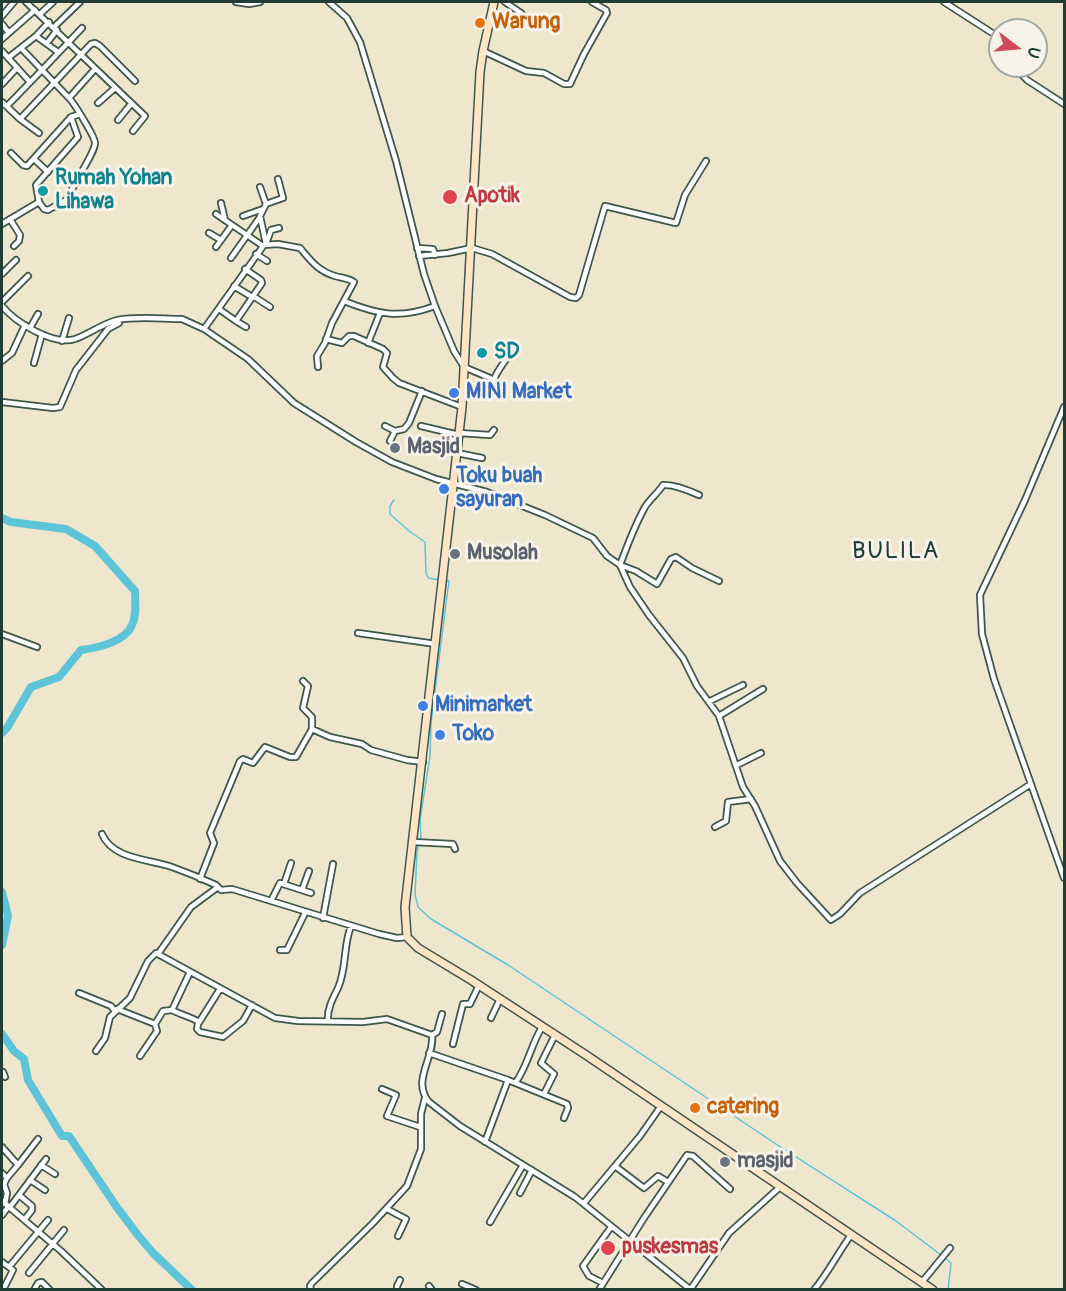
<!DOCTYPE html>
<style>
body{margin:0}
#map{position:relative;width:1066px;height:1291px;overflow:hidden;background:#efe7cd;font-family:Pangolin,sans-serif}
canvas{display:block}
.frame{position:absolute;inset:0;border:3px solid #1f3d34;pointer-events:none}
.north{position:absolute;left:988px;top:18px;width:60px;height:60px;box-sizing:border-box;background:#f7f3e8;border:2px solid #a1aaa0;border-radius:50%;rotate:106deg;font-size:16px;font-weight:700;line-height:24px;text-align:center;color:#1f3d34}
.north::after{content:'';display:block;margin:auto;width:21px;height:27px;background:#d1495b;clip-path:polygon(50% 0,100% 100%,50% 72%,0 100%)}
</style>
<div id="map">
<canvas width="1066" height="1291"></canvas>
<div class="frame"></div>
<div class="north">U</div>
</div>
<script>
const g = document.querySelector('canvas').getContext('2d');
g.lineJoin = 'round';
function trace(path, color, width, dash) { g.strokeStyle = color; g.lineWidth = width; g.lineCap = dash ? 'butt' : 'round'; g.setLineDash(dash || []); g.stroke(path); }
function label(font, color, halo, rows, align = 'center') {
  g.font = font + ' Pangolin,sans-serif'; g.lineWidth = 6; g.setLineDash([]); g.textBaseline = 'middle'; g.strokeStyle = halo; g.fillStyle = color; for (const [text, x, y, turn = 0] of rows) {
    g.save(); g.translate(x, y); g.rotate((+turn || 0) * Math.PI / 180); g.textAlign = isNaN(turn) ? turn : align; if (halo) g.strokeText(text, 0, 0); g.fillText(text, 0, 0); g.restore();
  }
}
const stream = new Path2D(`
 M394,500l-4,6v8l19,17 16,11 1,31 2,5 12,2
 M445,581h4l-1,7 -17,135 -1,33 -10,64 1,16 -4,16 -2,42 3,13 13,12 77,46 271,181 117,75 45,34
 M945,1258l6,5 -3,27`);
const river = new Path2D(`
 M2,518l9,4 55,7 29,17 40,45c0,11 2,24 -3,34 -7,17 -35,23 -51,25l-22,27 -28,10 -24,41 -5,5
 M2,892l6,24 -6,29
 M2,1034l12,17 10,8 4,21 34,56h7l47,70 21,28 16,19 39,37`);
const street = new Path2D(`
 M26,2l119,114 -12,15
 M236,2l13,2 11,-2
 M329,2l18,16 13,24 36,119 28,113 11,32 19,45 10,16 26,11 10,8
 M505,2l16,11 8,10
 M944,2l56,36
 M40,14l13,-12
 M2,16l12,-14
 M2,24l7,9
 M54,27l26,-25
 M36,36l22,16
 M2,39l33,-29
 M47,43l10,-13
 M2,51l28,31
 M483,51l43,20 18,2 20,11h6l14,-30 23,-41 -1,-3 -14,-8
 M8,58l28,-22 13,-14
 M1020,66l3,10 4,4 37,24
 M2,84l15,-16
 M69,98l-27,-28 40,-42
 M2,102l18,17
 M98,103l17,-15
 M7,106l35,-36 -20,-21
 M118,120l13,-16
 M39,133l-19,-14 71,-75 4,-1 5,3 35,35
 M11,153l12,12 4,1 44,-49
 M34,159l14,13
 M260,187l6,17
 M39,202l5,7 4,1 20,-11c4,-15 27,-45 27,-56 0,-6 -21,-40 -26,-45l26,-29
 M221,203l4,17
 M216,214l47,32
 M243,216l20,-7
 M10,219l10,16 -1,6 -5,5
 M2,224l37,-22 -3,-17 42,-48 -7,-20 9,-3
 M209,233l12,7
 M266,244l-6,-28 6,-12 17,-6 -5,-19
 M266,244l5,-14 8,-2
 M216,247l16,-22
 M417,248l16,1 2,6
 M256,254l11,7
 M419,256l29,-3 24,-5 20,6 78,43 6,1 3,-3 26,-89 71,17 9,-28 21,-34
 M231,258l29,-41
 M2,274l14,-14
 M234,286l18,11
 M253,296l17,11
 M344,301c35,14 56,18 91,5
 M2,302l26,-26
 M2,306c13,16 51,40 73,33 14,-5 27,-15 42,-19 21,-4 45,-1 65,-1l22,10 44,30 46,44 62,39 36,20 44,17 51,13 58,23 48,23 14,18 13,9 10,22 19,28 34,43 14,28 22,30 24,71 12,19 25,55 17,22 34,37 9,-6 20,-21 171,-109
 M219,309l17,12 26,-38 -1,-3 -16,-11
 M236,321l10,6
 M30,328l8,-14
 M204,329l60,-84 14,-1 22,4c11,13 18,23 35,28 7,2 13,2 19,6l-22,41 -7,20 -8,13 1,11
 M326,339l16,4 7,-7h5l29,13 4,4 -4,14 10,11 6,5 63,24
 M62,341l7,-23
 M368,343l12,-30
 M2,361l10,-8 13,-28
 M34,363l8,-29
 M494,380c2,-8 11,-19 16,-26
 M2,402l51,6 7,-1 16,-37 32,-41 11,-6
 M1064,407l-39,93 -45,95 2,39 12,45 70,199
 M385,426l10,5 9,-2 5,-6 13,-32
 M421,426l38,9
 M459,433l31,2 4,-5
 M390,441l5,-10
 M457,453l25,5
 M699,495c-11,-5 -25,-11 -36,-10 -5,8 -13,14 -18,22 -10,18 -18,39 -25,58l16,6 21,13 14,-25 5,-2 16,11 27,13
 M358,633l78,11
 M2,634l35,13
 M303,681l5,5 -5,22 9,9v12l18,8 32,7 9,6 36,10 16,2
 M710,701l33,-16
 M719,716l44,-27
 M737,765l24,-12
 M715,827l11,-6 2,-19 23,-3
 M102,834c11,26 48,25 70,33 14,5 31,12 44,18l5,5 11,-1 147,45 18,4 10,-1
 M413,842l40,2 2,5
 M200,879l14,-36 -4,-10 30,-72 3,-2 10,4 12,-16 25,10h6l16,-28
 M284,884l7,-21
 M302,890l7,-19
 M271,901l9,-18 31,10
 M323,918l10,-54
 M280,950h7l18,-37
 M158,954l33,-47 27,-20
 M220,989l-22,35 -1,5 3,3 23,5 20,-16 9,-16
 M79,993l32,13 4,5
 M117,1009l38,15 8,-13 9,-1 18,-38
 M172,1010c9,5 17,6 27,12
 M442,1014l-5,18 -5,3c3,22 -21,46 -3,67l31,24 115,71 116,93
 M491,1018l9,-19
 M328,1020c-1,-11 5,-22 10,-32 9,-20 5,-42 13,-62
 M453,1044l10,-40h7l9,-19
 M96,1051l9,-13 5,-21 20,-19 18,-37 8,-8 119,65 23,3 65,1 24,-3 45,16
 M429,1053l79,27
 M140,1056l17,-25 -2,-7
 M3,1072l2,5
 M516,1082c12,-17 15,-37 26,-55
 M382,1089l14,6 -9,21 33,11
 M544,1094l10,-20 -13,-11 14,-28
 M485,1142l23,-62 59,24 1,4 -4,10
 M2,1147l16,18 20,-26
 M41,1165l14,9
 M615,1166l29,22 14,-12 10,6
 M2,1173l5,5 11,-13
 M30,1180l15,10
 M520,1193l12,-23
 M19,1195l13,11v4l-7,9
 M2,1201l59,50 41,39
 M584,1203l56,-67 21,-30
 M5,1204l2,-11 -3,-9 3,-6
 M10,1207l36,-48
 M387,1209l19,10 -8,17
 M2,1215l7,-9
 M490,1222l33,-57
 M2,1262l11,8 -10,20
 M9,1267l39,-47
 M29,1273l35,-43
 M922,1282l28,-34
 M603,1283l-14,-7 -6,-10 28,-39
 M462,1284l14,6
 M429,1286l3,4
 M34,1290l4,-7 4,-1 8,8
 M311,1290l-1,-4 2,-3 61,-60 34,-37 14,-37v-35l4,-16
 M397,1290v-4l3,-6
 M599,1290l45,-72 43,-63 6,1 37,33
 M690,1290l39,-57 51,-46
 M814,1290c14,-17 24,-37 37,-55`);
const secondary = new Path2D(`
 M494,2l-11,49 -3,21 -18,335 -57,500 2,30 11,11 53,32 115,75 347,235`);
const markers = [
 [480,23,6,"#e8710a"],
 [43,191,6,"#0f9aa8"],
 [450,197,8,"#e0444e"],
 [482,353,6,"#0f9aa8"],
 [454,393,6,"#3f7fe0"],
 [395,448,6,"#6b7280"],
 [444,489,6,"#3f7fe0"],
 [455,554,6,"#6b7280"],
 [423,706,6,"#3f7fe0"],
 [440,735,6,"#3f7fe0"],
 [695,1108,6,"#e8710a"],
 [725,1162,6,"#6b7280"],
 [608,1248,8,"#e0444e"]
];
const foodNames = [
 ["Warung",492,23],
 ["catering",707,1108]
];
const cultureNames = [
 ["Rumah Yohan",55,179],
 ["Lihawa",55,203],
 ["SD",494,353]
];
const healthNames = [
 ["Apotik",464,197],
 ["puskesmas",622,1248]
];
const shopNames = [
 ["MINI Market",466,393],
 ["Toku buah",456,477],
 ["sayuran",456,501],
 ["Minimarket",435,706],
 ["Toko",452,735]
];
const worshipNames = [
 ["Masjid",407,448],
 ["Musolah",467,554],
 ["masjid",737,1162]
];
const quarterNames = [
 ["BULILA",896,552]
];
trace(stream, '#5dc4da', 1.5);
trace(river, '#5dc4da', 8);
trace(street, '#3e564b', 8);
trace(secondary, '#3e564b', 10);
trace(street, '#fff', 4.5);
trace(secondary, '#ffe4c6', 7);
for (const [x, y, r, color] of markers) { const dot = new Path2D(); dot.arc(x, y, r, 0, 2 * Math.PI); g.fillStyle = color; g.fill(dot); trace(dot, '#f7f3e8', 2); }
label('bold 21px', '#c56008', '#f7f3e8', foodNames, 'left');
label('bold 21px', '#0d838f', '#f7f3e8', cultureNames, 'left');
label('bold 21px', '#be3a42', '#f7f3e8', healthNames, 'left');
label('bold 21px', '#366cbe', '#f7f3e8', shopNames, 'left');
label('bold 21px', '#5b616d', '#f7f3e8', worshipNames, 'left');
g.letterSpacing = '1.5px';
label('24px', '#1f3d34', '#f7f3e8', quarterNames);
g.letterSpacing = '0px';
</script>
